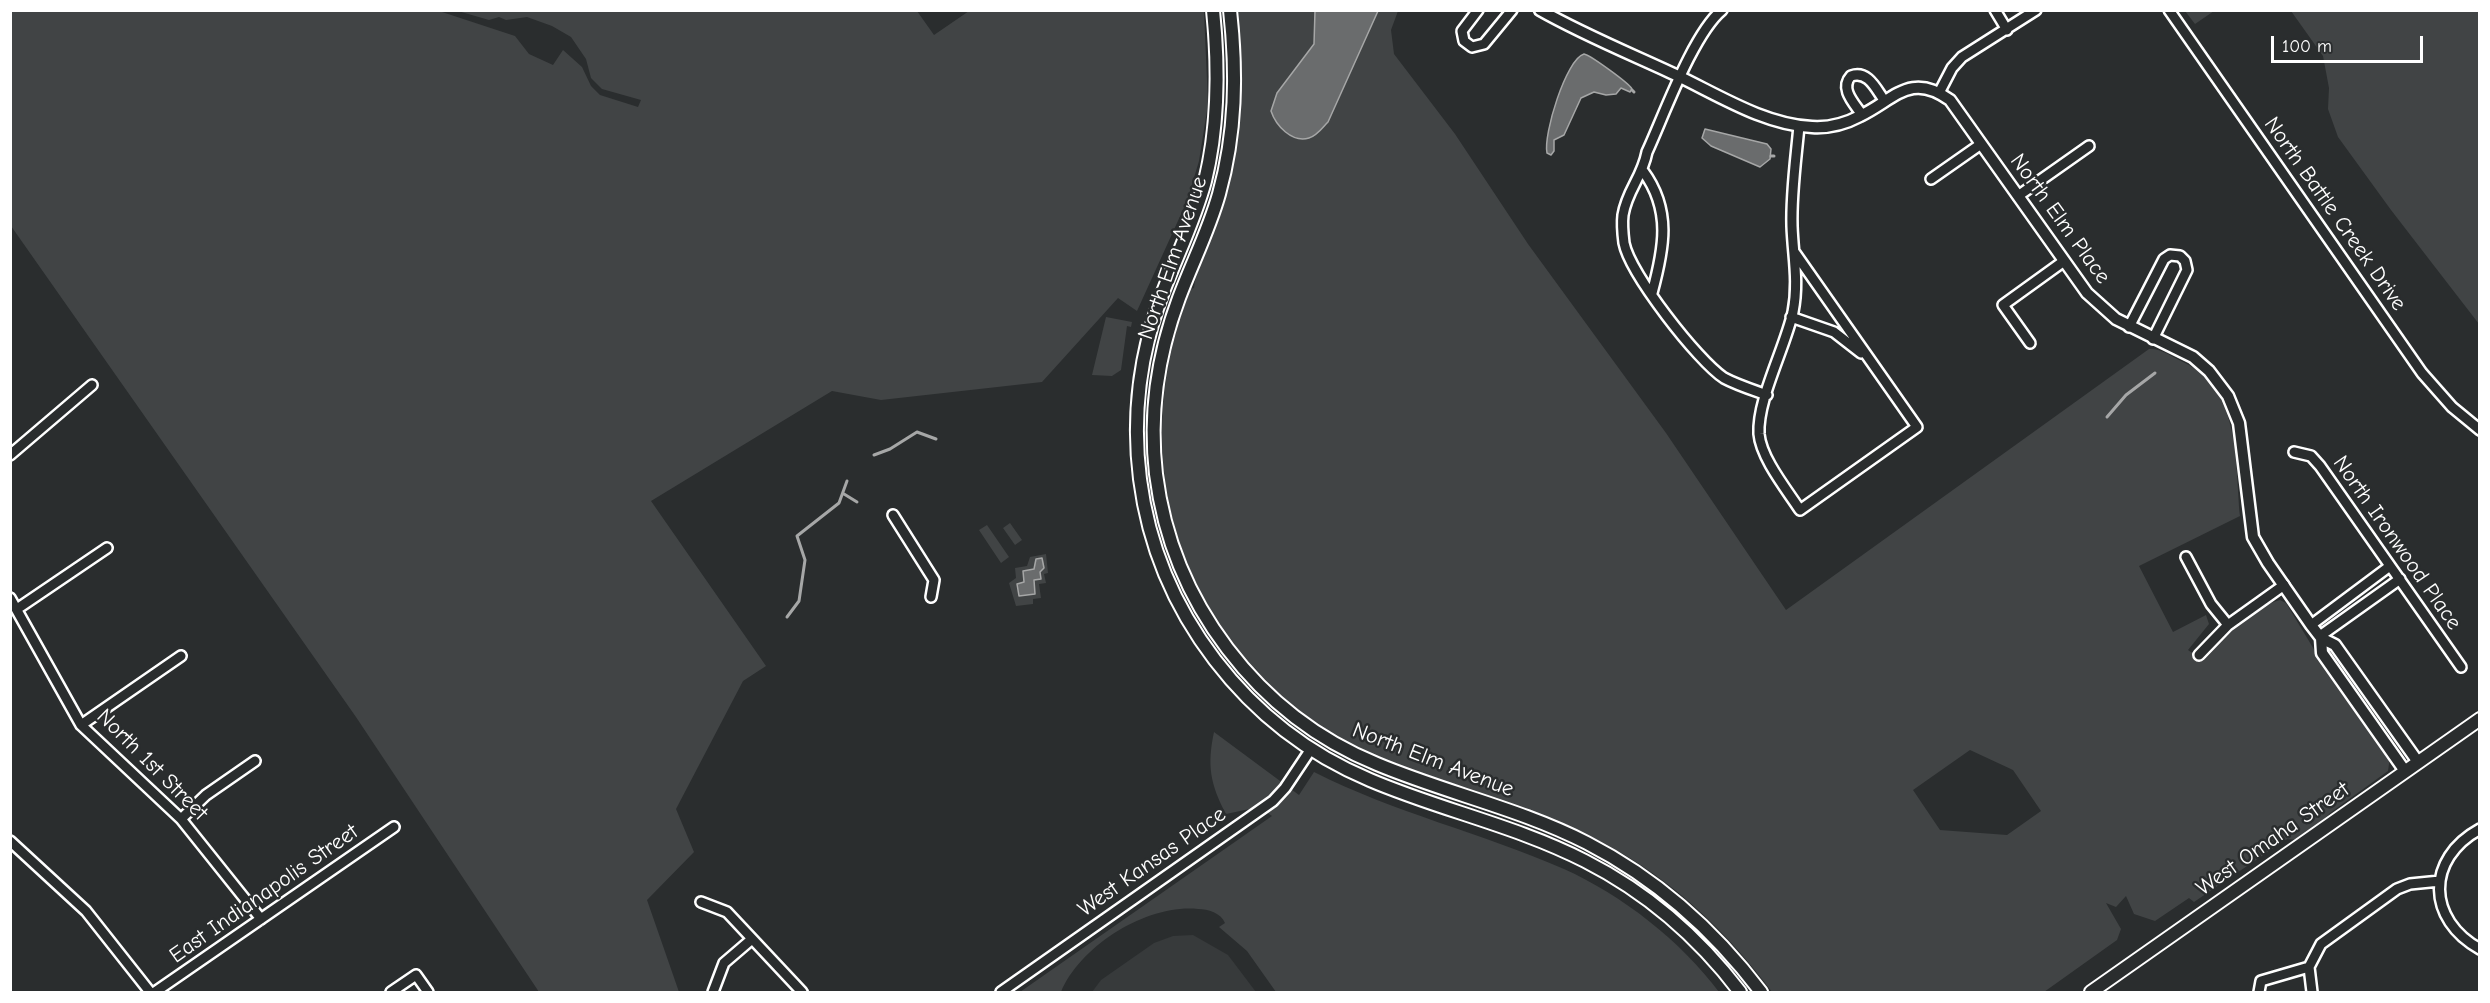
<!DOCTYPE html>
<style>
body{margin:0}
#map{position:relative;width:2490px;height:1003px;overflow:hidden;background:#2a2d2e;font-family:"Comic Neue",sans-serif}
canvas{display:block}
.frame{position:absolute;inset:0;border:12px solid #fff;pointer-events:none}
.scale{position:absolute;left:2271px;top:36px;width:152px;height:27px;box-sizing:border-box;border:3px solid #fff;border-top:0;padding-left:8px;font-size:18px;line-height:21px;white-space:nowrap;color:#fff;-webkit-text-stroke:4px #2a2d2e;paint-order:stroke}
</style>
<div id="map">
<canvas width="2490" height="1003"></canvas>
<div class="frame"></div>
<div class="scale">100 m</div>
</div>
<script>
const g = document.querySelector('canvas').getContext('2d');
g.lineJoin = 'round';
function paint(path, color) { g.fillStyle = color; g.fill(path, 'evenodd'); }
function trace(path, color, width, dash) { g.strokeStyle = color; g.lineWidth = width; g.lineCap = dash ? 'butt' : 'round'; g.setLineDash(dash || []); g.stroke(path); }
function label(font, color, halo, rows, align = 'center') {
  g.font = font + ' "Comic Neue",sans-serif'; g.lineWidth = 5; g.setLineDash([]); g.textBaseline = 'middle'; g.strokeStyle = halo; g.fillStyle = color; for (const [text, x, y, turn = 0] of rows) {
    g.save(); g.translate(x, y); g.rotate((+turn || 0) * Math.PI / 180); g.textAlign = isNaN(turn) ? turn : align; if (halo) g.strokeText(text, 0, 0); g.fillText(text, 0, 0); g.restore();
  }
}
const built = new Path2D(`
 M1193,935l35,20 28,37h-164l9,-12 53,-37 19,-7z`);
const green = new Path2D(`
 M10,11h429l76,25 14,18 24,11 10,-15 19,17 9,19 9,9 38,12 3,-7 -39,-11 -11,-11 -5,-19 -15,-22 -19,-11 -25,-9 -21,3 -7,-3 -10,3 -31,-9h459l17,24 35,-24h235l4,93 -9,57 -12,40 -50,110 -19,-13 -76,84 -161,18 -49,-9 -181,110 115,165 -23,15 -67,128 18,43 -47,48 32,92h-140l-183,-275 -345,-491z
 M1238,11h160l-7,19 3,24 61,80 73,110 138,189 120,177 363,-261c10,-1 21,6 30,11 62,27 56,99 61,156l-101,50 34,66 33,-17 3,9 -21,26 15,11c21,-21 47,-53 77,-61l6,3 32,53 72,101 -2,14 -58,42 -16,17 -15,10 -12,-1 -93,63 -5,-4 -34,23 -21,-7 -8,-18 -10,11 -10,-4 15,26 -4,11 -73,52h-272c-44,-59 -99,-112 -165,-147 -38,-21 -80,-34 -120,-49 -49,-17 -100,-31 -145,-56 -28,-16 -52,-35 -75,-56 -4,-5 -9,-13 -11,-15 -1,-2 -3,-1 -4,-2 -17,-11 -43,-58 -52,-77 -49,-95 -49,-203 -9,-301l3,-1c3,-26 21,-55 29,-81 20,-66 22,-129 15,-196zM1970,750l43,20 28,41 -34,24 -67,-5 -27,-40z
 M2185,11h29l-19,13z
 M2291,11h188v313l-88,-114 -53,-73 -10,-28 1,-21 -6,-32z
 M1106,317l26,5 -1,5 -4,-1 -6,44 -9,6 -20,-1z
 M1010,523l12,17 -7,5 -12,-17z
 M987,525l22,32 -8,6 -22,-33z
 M1046,554l2,19 -4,1 2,9 -7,1 2,14 -8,1v5l-17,2 -7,-23 7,-5 -1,-10 12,-2 3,-9z
 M1214,732l85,63 15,-23c81,41 168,61 250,97 58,26 117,72 155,123h-443l-29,-41 -28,-24 6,-4c-4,-10 -17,-14 -27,-14 -51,-5 -117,36 -137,83h-41l252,-176 -13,-9 -33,7c-16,-30 -19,-49 -12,-82z`);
const water = new Path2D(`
 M1315,11h63l-50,111c-5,5 -11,14 -19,16 -17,5 -33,-12 -38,-27l6,-18 37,-49z
 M1584,54c6,1 45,29 48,35l-2,3 -9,-4 -5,6 -10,1 -12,-3 -13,6 -17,37 -10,5v11l-3,4 -4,-2c-4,-18 19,-94 37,-99z
 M1705,129l62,15 4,5 -1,10 -10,8 -49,-21 -9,-8z
 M1042,558l2,10 -4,4 1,7 -7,1 1,14 -16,2 -2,-12 7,-2 -1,-11 11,-2 2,-10z`);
const stream = new Path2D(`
 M1632,90l2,2
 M1771,156h3
 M2107,417l19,-22 29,-22
 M874,455l16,-6 27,-17 19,7
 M844,494l13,8
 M787,617l12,-16 6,-41 -8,-24 42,-33 8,-22`);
const minor = new Path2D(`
 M1478,10l-16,21 2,10 8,6 12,-3 28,-34
 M1722,10c-29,24 -58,105 -75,142 -5,26 -20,38 -24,63 -1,8 0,20 1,28 6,31 74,118 100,135 13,7 29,12 43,17
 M1995,10l12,20
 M2169,10l253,363 30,34 28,23
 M1939,93l13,-25 10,-11 74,-47
 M1862,115c-7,-11 -23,-26 -11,-39 17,-6 25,13 33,24
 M1643,171c29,39 21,78 9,122
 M1931,179l50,-35
 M2018,196l71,-50
 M1795,253l122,174 -117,83c-13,-20 -39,-52 -41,-76 -2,-34 26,-86 34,-122 6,-31 0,-56 -1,-86 -1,-33 4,-67 7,-100
 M1791,317l43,15 27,21
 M2129,327l35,-68 6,-4 10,1 5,5 2,9 -34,69
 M2030,343l-27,-38 61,-44
 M2294,452l17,4 9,10 141,201
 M10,455l82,-70
 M893,515l41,65 -3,17
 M2186,557l25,47 17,21
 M10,598l71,127 100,94 80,100
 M17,609l90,-61
 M2311,625l79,-59
 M2320,636l80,-57
 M2199,655l29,-30 56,-40
 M81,725l100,-69
 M181,819l25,-24 49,-34
 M2480,829c-55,30 -53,91 0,120
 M10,841l76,70 64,81
 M701,902l26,10 75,80
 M155,992l239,-165
 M391,992l25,-17 12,17
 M713,992l11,-29 28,-24
 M1001,992l272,-191 12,-13 26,-39
 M2259,992l2,-11 48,-14
 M2312,992l-3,-25 12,-23 76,-55 13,-5 30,-3`);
const tertiary = new Path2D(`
 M1540,10c44,25 91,44 136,65 42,20 89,50 136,52 16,1 33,-3 48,-11 34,-16 50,-45 90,-16l137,193 29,26 77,38 16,14 19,25 11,27 14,114 15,26 43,62 10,13 14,7 83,117
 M2321,638l1,15 83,118`);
const secondary = new Path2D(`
 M1213,10c6,58 6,114 -8,171 -10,38 -28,74 -42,111 -23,60 -31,124 -23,187 17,133 106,249 230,301 70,30 147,46 215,81 61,31 114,77 155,131
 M1230,10c7,63 6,123 -11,184 -10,36 -27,69 -40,104 -21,56 -30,116 -23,176 16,128 101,241 221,290 69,29 144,45 210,79 70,36 127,87 174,149
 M2091,992l389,-273`);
const streetNames = [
 ["North Battle Creek Drive",2335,214,55],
 ["North Elm Place",2060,219,54],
 ["North Elm Avenue",1173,258,-71],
 ["North Ironwood Place",2397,543,55],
 ["North Elm Avenue",1433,760,21],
 ["North 1st Street",152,765,45],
 ["West Omaha Street",2273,839,-35],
 ["West Kansas Place",1152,862,-35],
 ["East Indianapolis Street",264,894,-35]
];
paint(built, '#373a3b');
paint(green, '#414445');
paint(water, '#6a6c6d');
trace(water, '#a6a7a7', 1.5);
trace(stream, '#a6a7a7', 3);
trace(minor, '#fff', 14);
trace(tertiary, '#fff', 15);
trace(secondary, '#fff', 16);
trace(minor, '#2a2d2e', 9);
trace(tertiary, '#2a2d2e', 10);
trace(secondary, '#2a2d2e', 12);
label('22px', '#fff', '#2a2d2e', streetNames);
</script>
